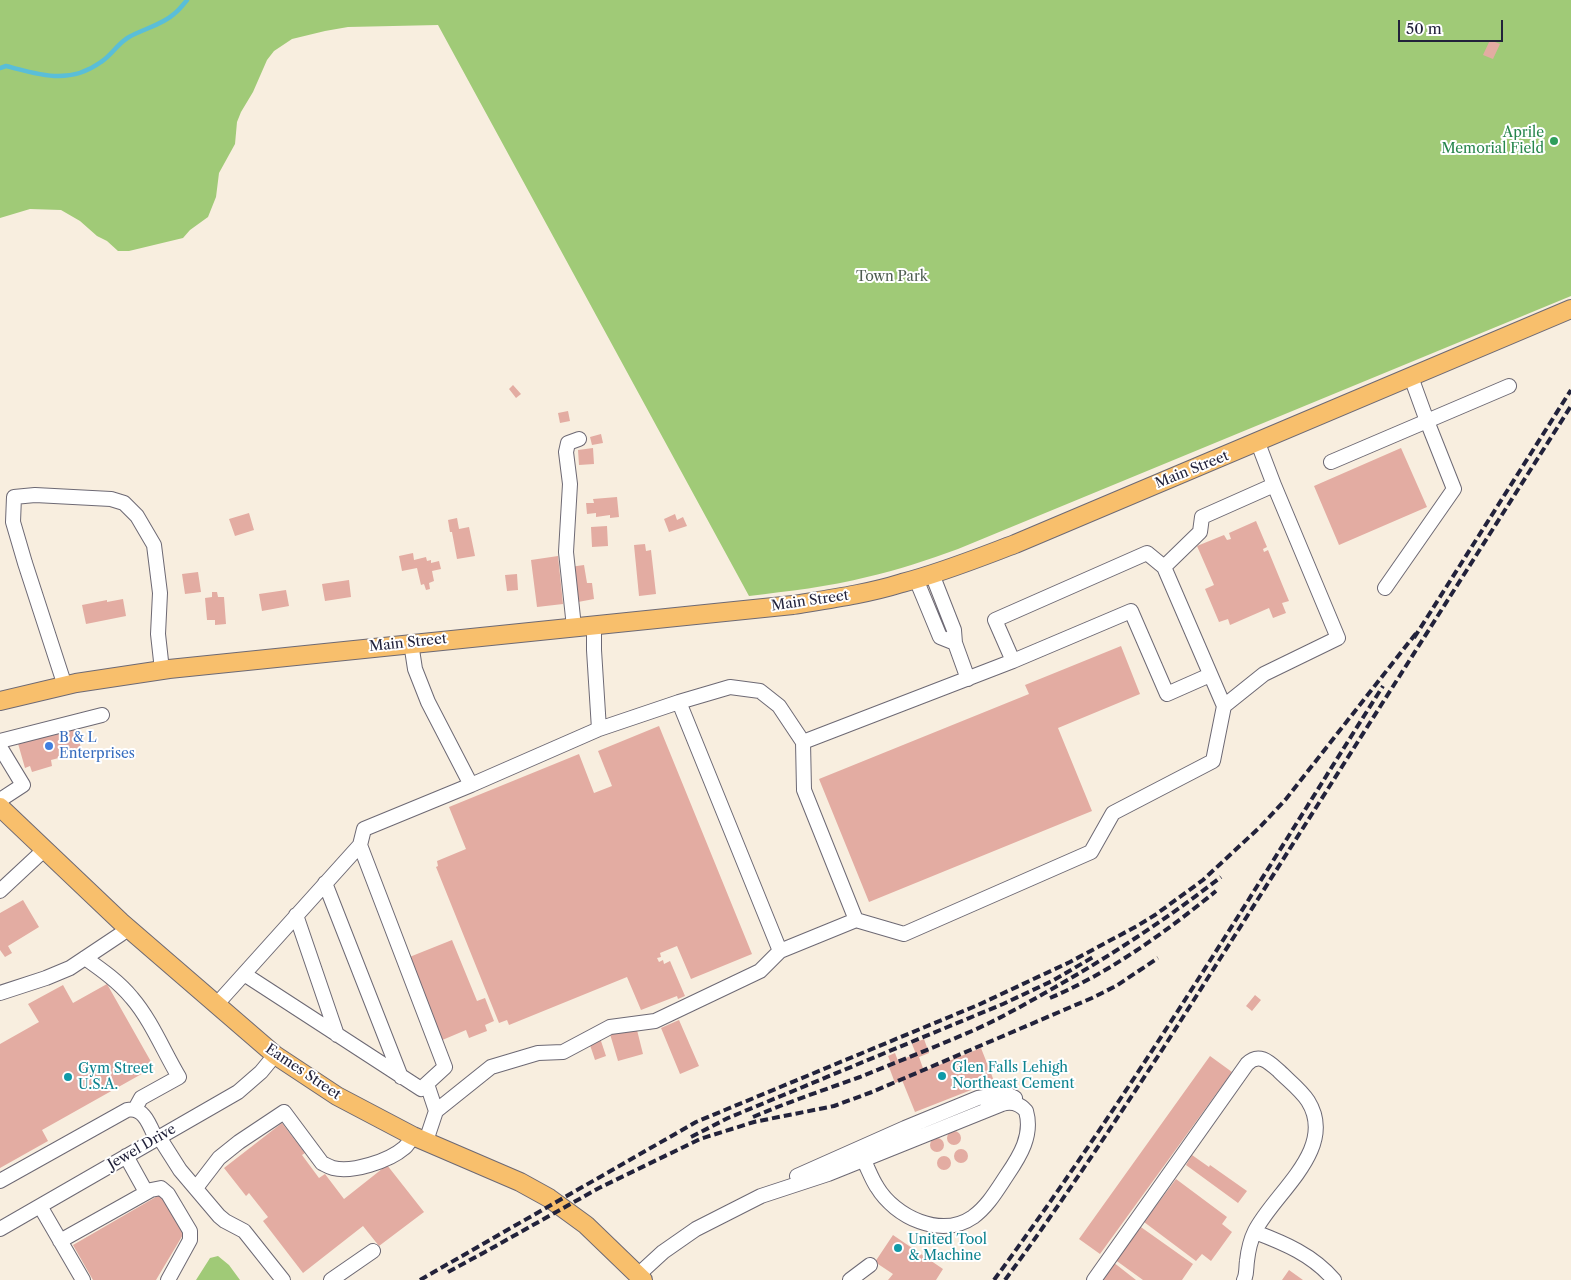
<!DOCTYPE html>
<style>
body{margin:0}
#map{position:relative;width:1571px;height:1280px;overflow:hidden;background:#f8eedf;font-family:"Libre Caslon Text",serif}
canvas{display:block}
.scale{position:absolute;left:1398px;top:20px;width:105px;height:22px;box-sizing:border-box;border:2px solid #22223b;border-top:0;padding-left:6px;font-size:15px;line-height:18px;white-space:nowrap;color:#22223b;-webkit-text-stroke:4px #fff;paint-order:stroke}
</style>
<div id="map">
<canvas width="1571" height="1280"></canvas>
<div class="scale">50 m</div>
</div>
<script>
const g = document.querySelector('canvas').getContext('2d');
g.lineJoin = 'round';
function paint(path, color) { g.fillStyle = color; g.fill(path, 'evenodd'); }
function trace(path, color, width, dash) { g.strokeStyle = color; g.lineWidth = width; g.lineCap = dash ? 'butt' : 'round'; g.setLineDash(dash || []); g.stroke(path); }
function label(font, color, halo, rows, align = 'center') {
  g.font = font + ' "Libre Caslon Text",serif'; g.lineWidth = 4; g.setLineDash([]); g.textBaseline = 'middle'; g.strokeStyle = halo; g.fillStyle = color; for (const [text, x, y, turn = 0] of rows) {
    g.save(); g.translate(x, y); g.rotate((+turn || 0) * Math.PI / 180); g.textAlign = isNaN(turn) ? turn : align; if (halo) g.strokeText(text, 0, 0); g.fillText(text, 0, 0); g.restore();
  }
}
const green = new Path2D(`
 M0,0h1571v296l-613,253c-30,11 -60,21 -91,28 -39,10 -78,14 -118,19l-311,-571 -90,2 -23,4 -33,8 -18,12 -7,9 -14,32 -12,20 -4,10 -2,22 -16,29 -3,24 -8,20 -18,13 -7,8 -54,13h-11l-11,-10 -10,-5 -17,-15 -19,-11 -31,-1 -30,9z
 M218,1256l11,9 11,15h-44l14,-22z`);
const stream = new Path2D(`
 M0,68l6,-2c35,9 63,19 95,-4 11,-7 17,-19 28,-25 14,-8 33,-12 45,-23 5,-4 9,-9 13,-14`);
const building = new Path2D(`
 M1490,40l10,4 -7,15 -10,-4z
 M513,385l8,9 -5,4 -7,-9z
 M568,411l2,10 -10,2 -2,-10z
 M601,434l2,9 -11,2 -2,-8z
 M593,448l1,16 -15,1 -1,-15z
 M1401,448l26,59 -88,38 -25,-59z
 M617,497l2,20 -9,1v-3l-14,2v-4l-9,1 -1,-11h8l-1,-4z
 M249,513l5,17 -19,6 -6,-17z
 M675,514l2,6 6,-3 4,9 -18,6 -5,-13z
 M457,518l2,11 10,-2 6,29 -18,3 -5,-27h-2l-2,-12z
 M1256,521l11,26 -4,2 1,3 4,-2 21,51 -7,2 4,10 -13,5 -4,-10 -39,17 -2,-6 -9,3 -14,-33 9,-4 -17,-39 27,-11 3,5 4,-1 -2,-6z
 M607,526l1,20 -16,1 -1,-20z
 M645,544l1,7 5,-1 5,44 -17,2 -5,-51z
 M413,553l1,7 12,-3 1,4 4,-1v3l8,-2 2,8 -9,2 2,10 -5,2 1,6 -4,1 -2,-6 -3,1 -4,-17 -15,3 -3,-15z
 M558,556l5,48 -26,3 -6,-47z
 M584,565l3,18h5l2,16 -16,3 -8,-35z
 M198,572l3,20 -16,2 -3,-20z
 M517,574l1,16 -11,1 -2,-16z
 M349,580l2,17 -26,4 -3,-17z
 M286,590l3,16 -27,5 -3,-17z
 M212,592h5l1,5h6l2,27 -11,1v-5h-8l-2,-22 7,-1z
 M123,599l3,17 -40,8 -4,-19 25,-5v2z
 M1121,646l19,48 -82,34 34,83 -223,91 -50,-123 210,-85 -4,-9z
 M75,725l7,27 -31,8 1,6 -20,6 -2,-6 -5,2 -8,-28z
 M659,726l93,228 -61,25 -14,-33 -17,7 1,4 -4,1 2,4 4,-2 1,4 6,-3 15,35 -7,3 -1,-3 -36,14 -14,-33 -118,48 -2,-5 -8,3 -63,-156 2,-1 -1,-5 29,-12 -17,-42 130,-53 15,39 18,-7 -14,-35z
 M23,900l16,27 -31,19 4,7 -7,4 -5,-7v-37z
 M452,940l25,61 8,-3 9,23 -9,4 2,6 -18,7 -3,-8 -26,11 -33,-83z
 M107,984l47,83 -112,63 6,11 -48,27v-124l39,-22 -11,-18 35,-19 10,18z
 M1255,995l6,5 -9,11 -6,-5z
 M679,1020l20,46 -19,8 -19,-46z
 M636,1026l7,28 -25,7 -8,-27z
 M600,1038l6,18 -11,4 -6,-18z
 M924,1039l5,14 -10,4 5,14 57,-23 13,33 -79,31 -13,-32 -7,3 -6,-16 3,-1 -4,-10 7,-3 3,8 18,-7 -4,-10z
 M1210,1056l22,16 -132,182 -21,-15z
 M282,1123l23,30 -3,2 17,23 6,-4 19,25 43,-34 37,47 -45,34 -16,-20 -60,47 -40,-52 5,-4 -19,-24 -3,3 -22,-28z
 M947 1138a7 7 0 1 1 14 0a7 7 0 1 1-14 0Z
 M930 1145a7 7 0 1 1 14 0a7 7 0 1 1-14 0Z
 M954 1156a7 7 0 1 1 14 0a7 7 0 1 1-14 0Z
 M1192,1155l17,12 1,-2 37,26 -9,12 -52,-38z
 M937 1163a7 7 0 1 1 14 0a7 7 0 1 1-14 0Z
 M1176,1179l51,38 -5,7 10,8 -21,29 -9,-7 -6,7 -52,-39z
 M161,1194l23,39 -28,47h-63l-20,-35z
 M1138,1225l55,39 -11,16h-39l-29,-21z
 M893,1235l50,34 -7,11h-48l5,-6 -18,-12z
 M1113,1262l23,18h-36z
 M1289,1270l14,10h-21z`);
const minor = new Path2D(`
 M1411,377l16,44 82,-35
 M1331,462l96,-41 27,68 -69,99
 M1164,567l60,139 -11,55 -100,52 -22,39 -187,82 -48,-14 -76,31 -101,-249 51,-15 30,4 19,15 24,36 210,-81 -18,-41 152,-67 17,14 36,-35 2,-15 72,-32 -16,-42
 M932,574l22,56 1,13 13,36
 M916,579l24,58 15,6
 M574,627l-8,-75 4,-68 -4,-32 2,-9 11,-4
 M1013,661l118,-50 36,83 43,-19
 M65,686l-40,-123 -12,-41 1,-25 21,-2 76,4 13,4 13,13 17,29 6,48 -2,41 4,36
 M1224,706l40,-32 74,-36 -64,-153
 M599,729l80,-27
 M0,741l102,-26
 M803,742l1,48 52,130
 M0,747l23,38 -23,15
 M471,785l128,-56 -5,-79v-25
 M360,845l4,-16 107,-44 -43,-83 -13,-33 -4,-26
 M325,883l76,194
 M0,891l44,-41
 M296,915l41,120
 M85,958c17,12 34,24 47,40 19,22 32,54 47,79l-38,21 -6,11
 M0,993l46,-15 24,-10 51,-34 7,-6
 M216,1005l144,-160 85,222 -24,22 -177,-115
 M436,1111l55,-44 47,-14 25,-1 47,-25 45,-6 105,-50 20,-20
 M159,1137l21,33 39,46 6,5 19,10 4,5 35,44
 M426,1141l10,-30 -9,-27
 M126,1156l20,36
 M797,1176l108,-48 73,-30 24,-4 7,1 6,3
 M0,1181l127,-71c17,-4 23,16 29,29
 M196,1188l23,-30 20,-16 45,-30 38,51c4,2 7,4 11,5 19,5 56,-7 71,-20 4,-3 6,-8 9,-12
 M40,1206l43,74
 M0,1229l238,-137 23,-20 14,-17
 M1255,1232c29,11 58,23 79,48
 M60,1241l91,-51 10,-2 7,6 22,37v9l-22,40
 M638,1275l25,-23 33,-23 65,-33 67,-22 174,-70c9,-3 18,0 24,7 7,24 -6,45 -19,64 -10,15 -19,31 -34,42 -32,22 -78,0 -96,-30 -6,-9 -9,-19 -14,-28
 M331,1280l42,-29
 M850,1280l20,-15
 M1094,1280l153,-216c12,-12 22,-2 32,7 10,10 22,19 29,30 30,48 -34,92 -53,130 -4,8 -7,21 -8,30 -1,6 0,13 -3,19`);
const major = new Path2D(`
 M0,701l76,-18 93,-14 624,-64c37,-6 74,-11 109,-22 39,-10 76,-25 113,-39l556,-235
 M0,807l121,115 154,133 62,41 76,40 107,46 29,16 37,27 57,55`);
const rail = new Path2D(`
 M1414,638l157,-248
 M1050,998c59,-25 116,-66 166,-107
 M753,1117c35,-15 71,-27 107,-40 37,-15 75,-30 112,-46 25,-11 48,-24 71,-37 63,-35 121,-73 178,-117
 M691,1137l37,-19 275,-114 49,-23 43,-25
 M448,1272l37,-20 114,-64 101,-49 54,-17 80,-16 38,-14 220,-94 24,-12 42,-28
 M420,1280l276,-158 282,-117 92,-43 67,-36 18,-11 48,-35 57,-53 26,-28 131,-167
 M994,1280c140,-190 262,-394 389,-594
 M1005,1280c56,-76 107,-154 159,-233l407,-641`);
const markers = [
 [1554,141,5,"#2e9e5b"],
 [49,746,5,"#3f7fe0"],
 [942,1076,5,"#0f9aa8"],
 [68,1077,5,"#0f9aa8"],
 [898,1248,5,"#0f9aa8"]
];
const leisureNames = [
 ["Aprile",1544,133],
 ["Memorial Field",1544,149]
];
const parkNames = [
 ["Town Park",892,277]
];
const streetNames = [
 ["Main Street",1192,470,-22],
 ["Main Street",810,601,-8],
 ["Main Street",408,643,-6],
 ["Eames Street",303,1072,34],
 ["Jewel Drive",142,1147,-30]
];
const shopNames = [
 ["B & L",59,738],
 ["Enterprises",59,754]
];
const cultureNames = [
 ["Glen Falls Lehigh",952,1068],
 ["Northeast Cement",952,1084],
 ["Gym Street",78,1069],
 ["U.S.A.",78,1085],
 ["United Tool",908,1240],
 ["& Machine",908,1256]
];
paint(green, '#a0ca77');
trace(stream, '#5abed8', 4.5);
paint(building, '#e3aca2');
trace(minor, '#6d6974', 16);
trace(major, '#6d6974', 20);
trace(minor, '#fff', 14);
trace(major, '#f8bf6c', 18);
trace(rail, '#22223b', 4, [8, 4]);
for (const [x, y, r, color] of markers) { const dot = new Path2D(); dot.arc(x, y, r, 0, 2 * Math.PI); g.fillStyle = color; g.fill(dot); trace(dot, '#fff', 2); }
label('14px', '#27864d', '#fff', leisureNames, 'right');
label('14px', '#4e5d50', '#fff', parkNames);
label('14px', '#22223b', '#fff', streetNames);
label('14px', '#366cbe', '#fff', shopNames, 'left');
label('14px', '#0d838f', '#fff', cultureNames, 'left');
</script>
